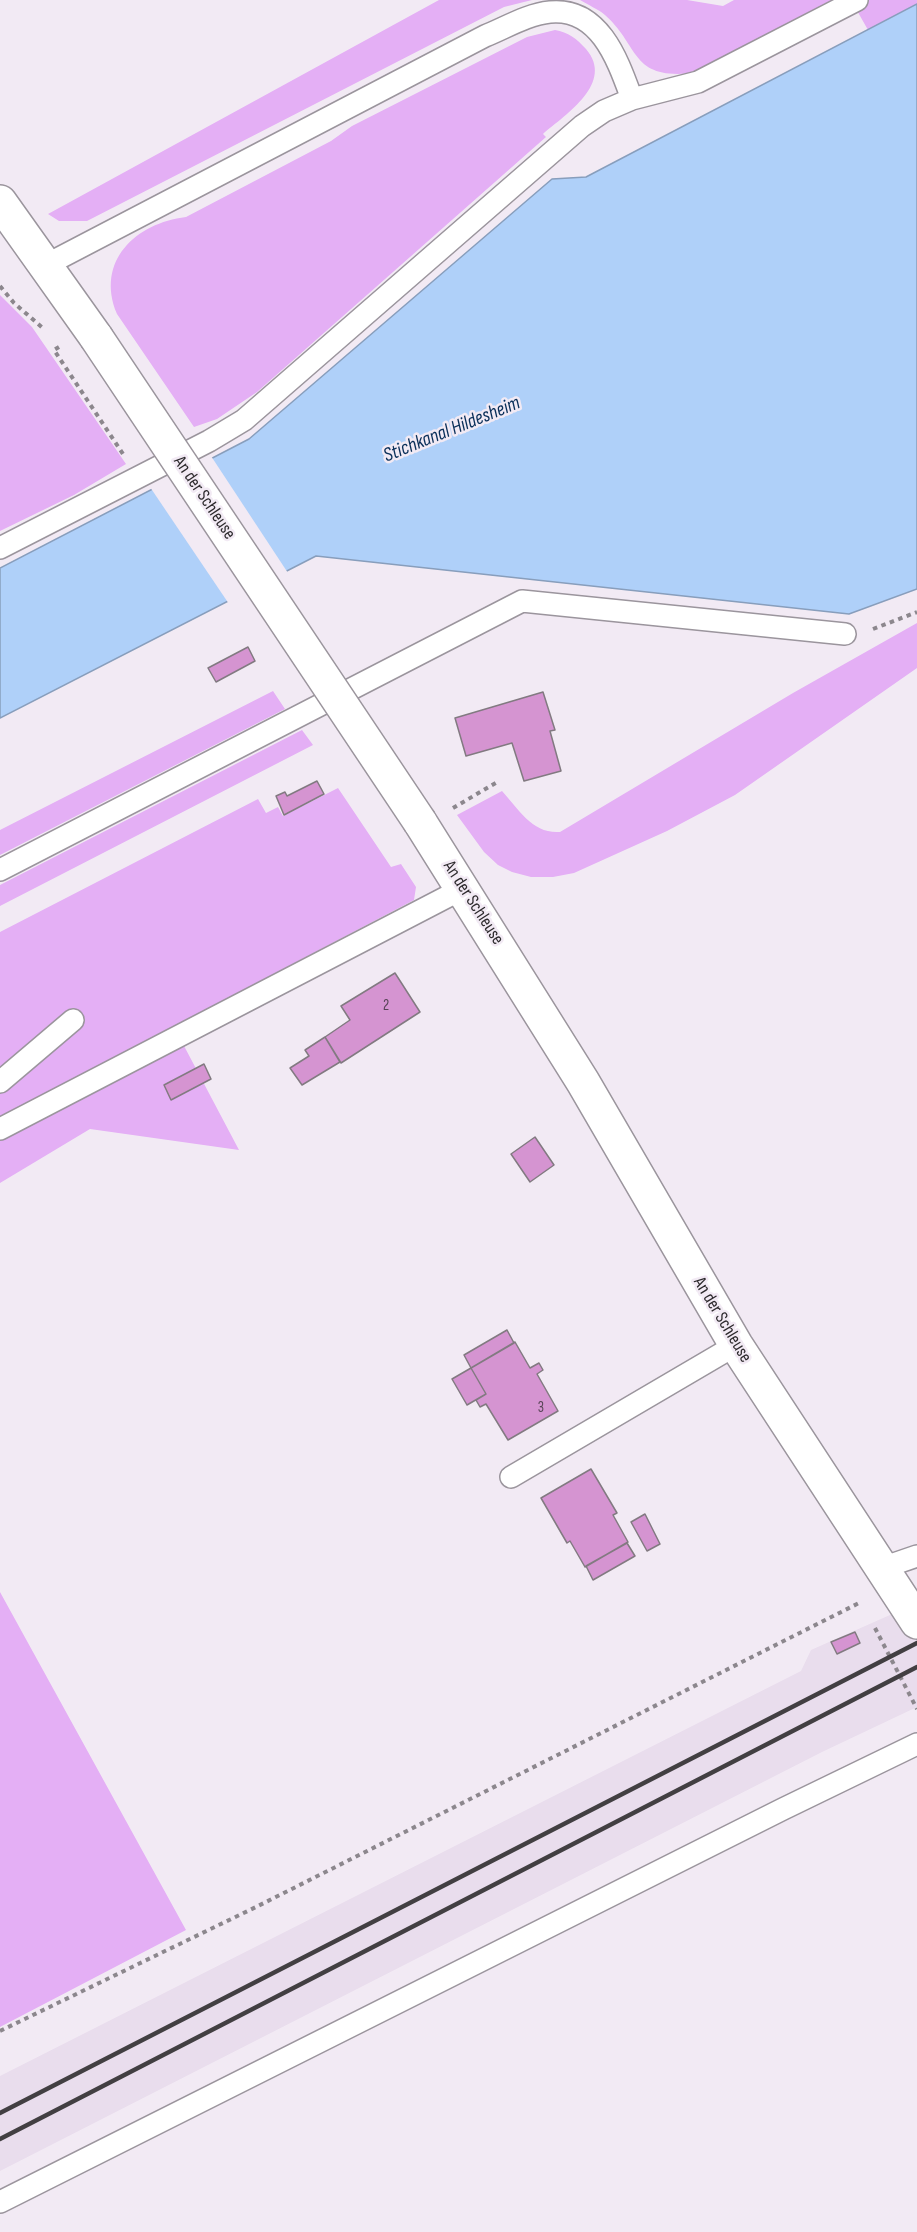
<!DOCTYPE html>
<style>
body{margin:0}
canvas{display:block;background:#f2eaf4}
</style>
<canvas width="917" height="2232"></canvas>
<script>
const g = document.querySelector('canvas').getContext('2d');
g.lineJoin = 'round';
function paint(path, color) { g.fillStyle = color; g.fill(path, 'evenodd'); }
function trace(path, color, width, dash) { g.strokeStyle = color; g.lineWidth = width; g.lineCap = dash ? 'butt' : 'round'; g.setLineDash(dash || []); g.stroke(path); }
function label(font, color, halo, rows, align = 'center') {
  g.font = font + ' "Sofia Sans Condensed",sans-serif'; g.lineWidth = 5; g.setLineDash([]); g.textBaseline = 'middle'; g.strokeStyle = halo; g.fillStyle = color; for (const [text, x, y, turn = 0] of rows) {
    g.save(); g.translate(x, y); g.rotate((+turn || 0) * Math.PI / 180); g.textAlign = isNaN(turn) ? turn : align; if (halo) g.strokeText(text, 0, 0); g.fillText(text, 0, 0); g.restore();
  }
}
const built = new Path2D(`
 M917,1603v104l-95,45 -822,419v-95l801,-405 10,-21z`);
const green = new Path2D(`
 M439,0h93l-28,7 -417,214h-28l-11,-7z
 M580,0h107l36,6 11,-6h103l-144,73c-63,7 -53,-27 -88,-58 -7,-6 -17,-10 -25,-15z
 M851,0h66v4l-49,26z
 M555,30c13,2 22,9 31,19 29,34 -20,65 -43,85l3,3 -289,255 -40,27 -23,8 -77,-113c-22,-53 19,-91 69,-97l145,-76 21,-15 175,-89z
 M0,295l32,32 94,137 -52,31 -74,36z
 M917,623v45l-182,127 -68,36 -93,42 -21,4h-22l-19,-5 -14,-7 -14,-13 -27,-37 45,-24c17,19 31,43 58,41l233,-139z
 M273,691l12,18 -285,146v-25z
 M302,730l11,15 -313,161v-21z
 M338,788l53,79 10,-3 15,23 -2,13 -414,218v-186l258,-133 8,14 12,-6 5,9z
 M183,1044l56,106 -149,-21 -90,54v-43z
 M0,1592l186,338 -186,97z`);
const water = new Path2D(`
 M917,4v585l-68,25 -533,-58 -316,162v-150l249,-129 303,-260 34,-2z`);
const pier = new Path2D(`
 M211,456l77,117 -59,31 -79,-117z`);
const building = new Path2D(`
 M248,647l7,14 -39,21 -8,-14z
 M543,692l12,38 -5,1 11,40 -37,10 -12,-38 -46,13 -11,-38z
 M317,781l7,13 -40,21 -8,-19 9,-4 2,4z
 M395,973l25,39 -79,51 -16,-26 25,-17 -9,-14z
 M325,1037l15,25 -38,23 -12,-17 19,-12 -4,-6z
 M204,1064l7,15 -40,21 -7,-15z
 M535,1137l19,28 -24,17 -19,-28z
 M507,1330l7,13 -43,25 -7,-13z
 M515,1342l15,26 9,-5 4,7 -6,4 21,37 -50,29 -22,-36 -6,3 -4,-7 10,-6 -15,-26z
 M471,1368l15,26 -19,11 -15,-26z
 M591,1469l26,44 -4,2 15,27 -43,25 -15,-26 -3,2 -26,-45z
 M645,1514l15,30 -13,7 -16,-29z
 M627,1543l8,13 -42,24 -7,-14z
 M855,1632l5,11 -23,11 -6,-12z`);
const path = new Path2D(`
 M0,286l14,17 30,26
 M59,347l-5,3 69,104
 M873,629l44,-17
 M453,808l46,-27
 M875,1628l42,81
 M0,2031l256,-124 605,-305`);
const lane = new Path2D(`
 M46,265l439,-229c20,-8 43,-22 65,-24 50,-5 68,49 82,87
 M0,548l209,-107 35,-21 338,-294 22,-15 28,-12 66,-17 159,-82
 M0,870l522,-269 323,33
 M0,1082l73,-62
 M0,1129l464,-241
 M511,1477l225,-132
 M882,1568l35,-12
 M0,2202l783,-393 134,-65`);
const secondary = new Path2D(`
 M0,202l96,135
 M420,822l163,260 153,263 181,277`);
const rail = new Path2D(`
 M0,2113l917,-470
 M0,2139l917,-472`);
const secondaryBridge = new Path2D(`
 M96,337l324,485`);
const numberNames = [
 ["2",386,1006],
 ["3",541,1408]
];
const streetNames = [
 ["An der Schleuse",204,498,56],
 ["An der Schleuse",473,903,57],
 ["An der Schleuse",722,1320,59]
];
const waterNames = [
 ["Stichkanal Hildesheim",452,430,-22]
];
paint(built, '#e9dded');
paint(green, '#e4aff5');
paint(water, '#afd0f9');
trace(water, '#889ebc', 1.5);
paint(pier, '#f2eaf4');
paint(building, '#d594d1');
trace(building, '#827a81', 1.5);
trace(lane, '#9b959d', 24);
trace(secondary, '#9b959d', 36);
trace(path, '#8c878d', 4, [4.5, 4.5]);
trace(lane, '#fff', 21);
trace(secondary, '#fff', 33);
trace(rail, '#423f42', 4.5);
trace(secondaryBridge, '#9b959d', 36, []);
trace(secondaryBridge, '#fff', 33);
label('15px', '#574456', null, numberNames);
label('18px', '#2d2a2d', '#f2eaf4', streetNames);
label('italic 20px', '#0a2f59', '#f2eaf4', waterNames);
</script>
